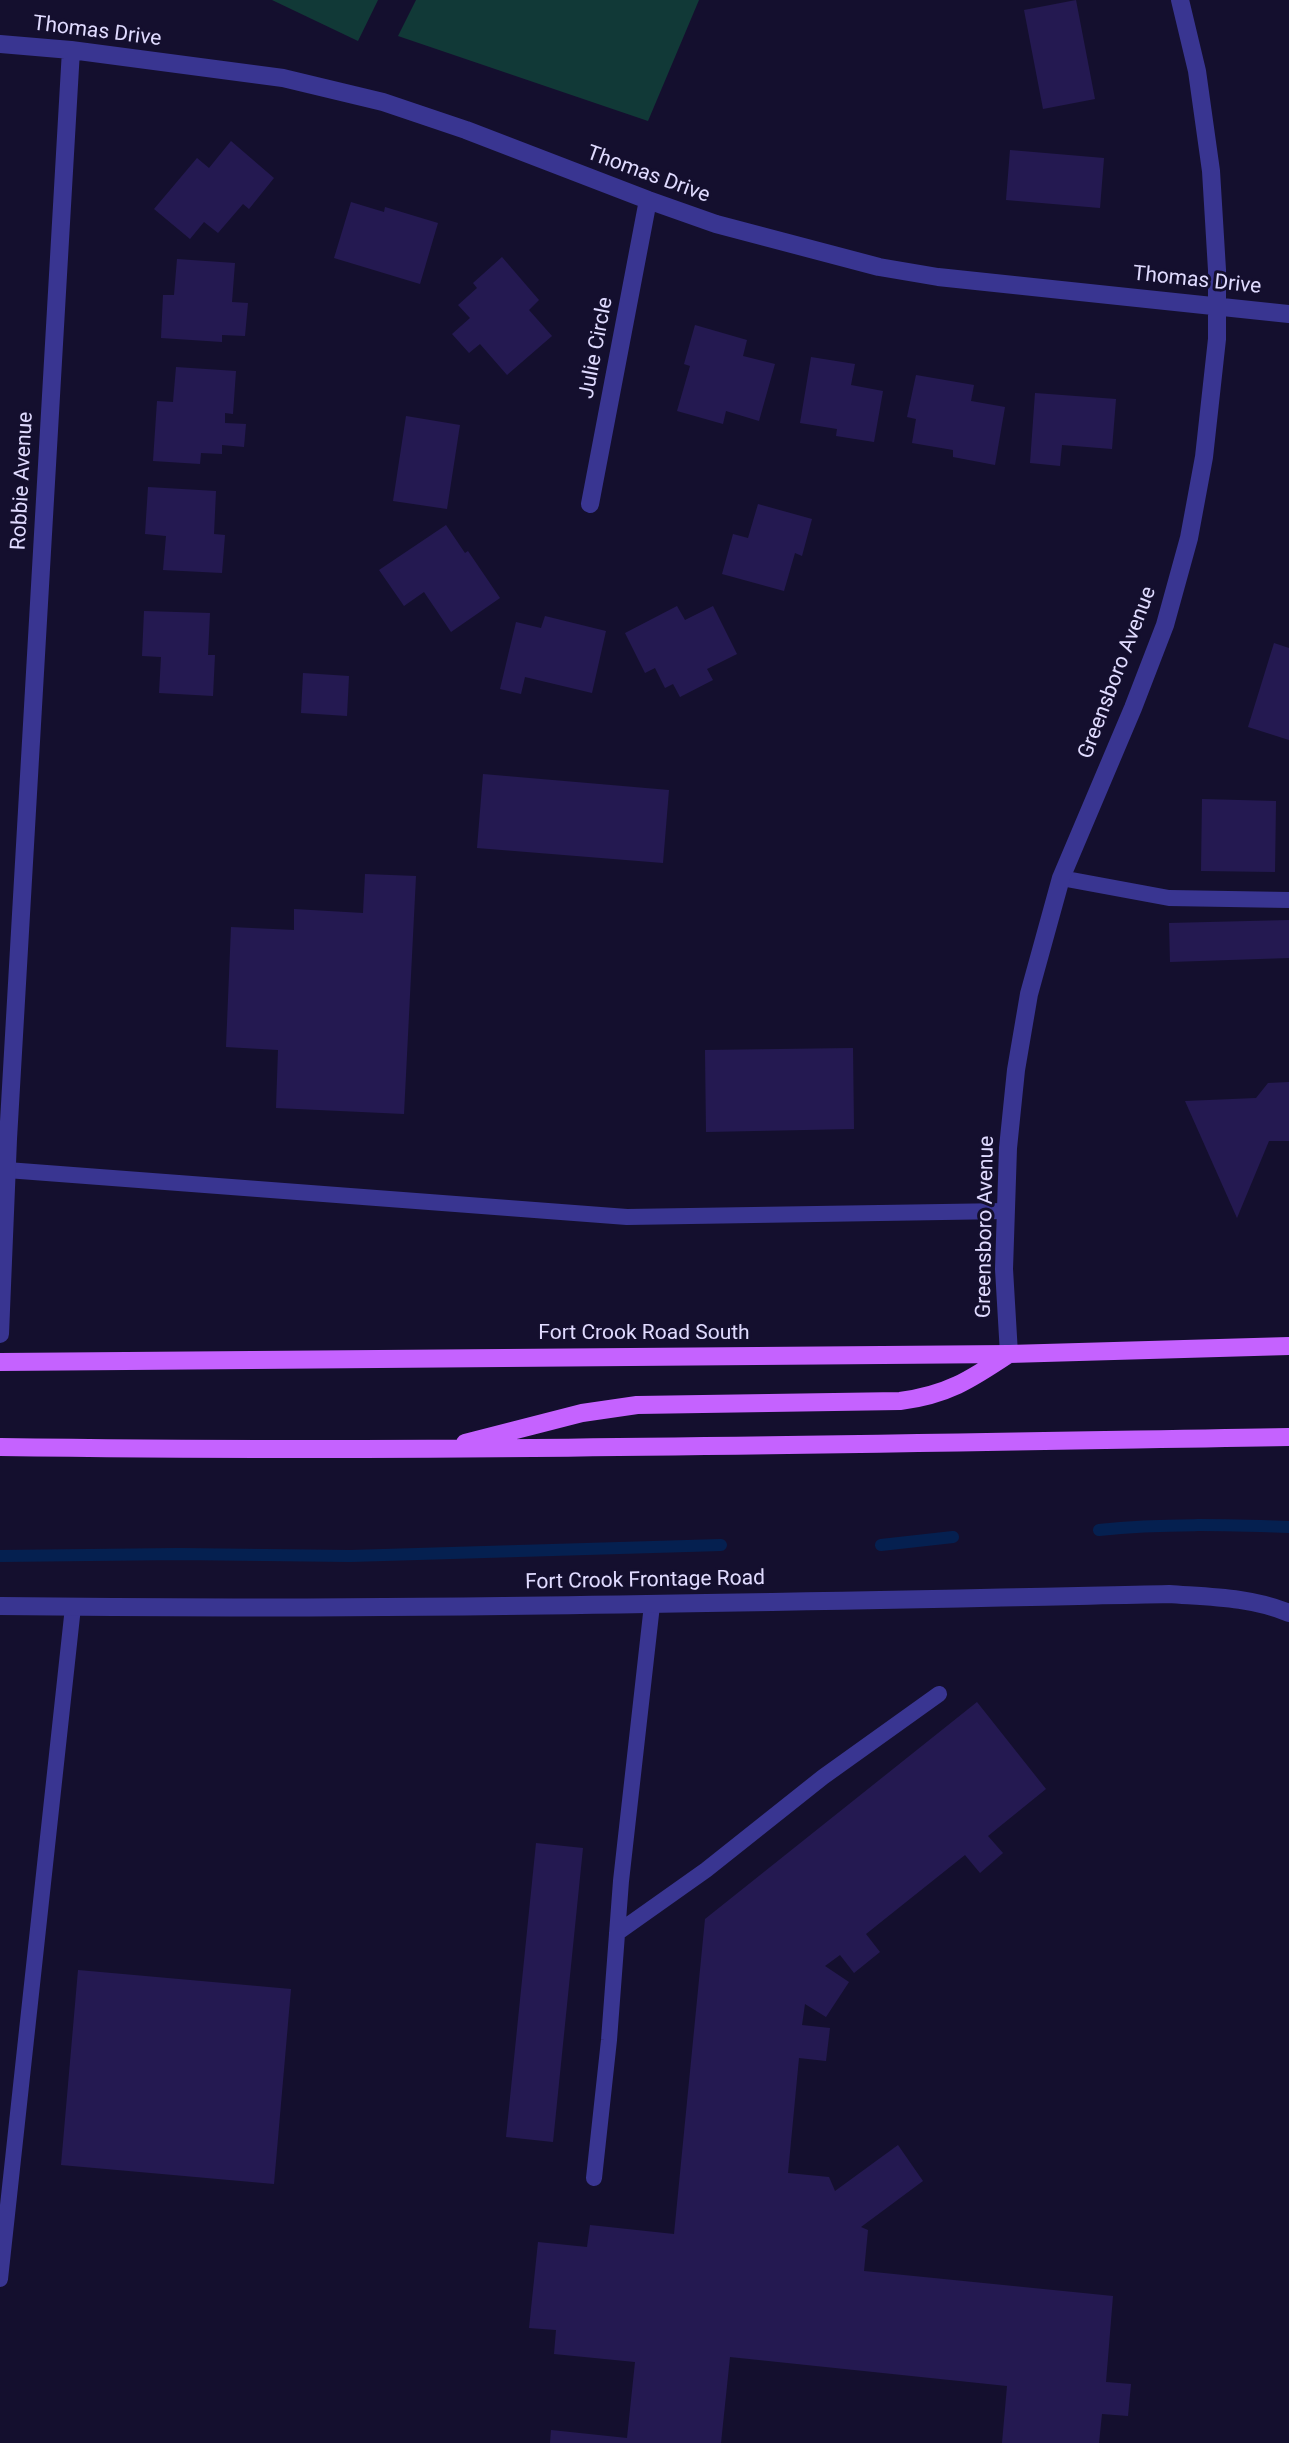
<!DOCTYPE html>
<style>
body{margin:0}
canvas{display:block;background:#140f2e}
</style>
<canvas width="1289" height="2443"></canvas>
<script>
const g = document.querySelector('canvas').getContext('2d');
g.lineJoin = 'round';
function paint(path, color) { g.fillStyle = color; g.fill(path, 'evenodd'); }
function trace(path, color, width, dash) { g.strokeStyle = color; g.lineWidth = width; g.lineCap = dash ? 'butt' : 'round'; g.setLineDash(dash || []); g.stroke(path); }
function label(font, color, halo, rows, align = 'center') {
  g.font = font + ' Roboto,sans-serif'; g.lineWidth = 6; g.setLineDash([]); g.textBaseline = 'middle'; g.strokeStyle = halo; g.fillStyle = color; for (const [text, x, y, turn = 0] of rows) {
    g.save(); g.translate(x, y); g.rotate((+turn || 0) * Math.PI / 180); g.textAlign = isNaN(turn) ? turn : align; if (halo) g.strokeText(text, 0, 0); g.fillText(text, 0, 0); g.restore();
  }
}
const green = new Path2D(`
 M272,0h106l-20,41z
 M416,0h283l-51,121 -250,-85z`);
const stream = new Path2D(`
 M1099,1530c63,-7 127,-5 190,-3
 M881,1545l72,-8
 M0,1556l179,-2 171,2 371,-11`);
const building = new Path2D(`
 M1076,0l19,99 -52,10 -19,-99z
 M231,141l43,37 -25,31 -6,-5 -25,29 -14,-11 -14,17 -36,-30 43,-51 12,10z
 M1010,150l94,8 -4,50 -94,-8z
 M351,202l33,10 1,-5 53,16 -18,61 -86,-26z
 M502,257l37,43 -10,10 23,26 -45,39 -27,-31 -11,9 -17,-19 18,-16 -12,-13 19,-17 -4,-5z
 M177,259l58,4 -3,39 16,1 -3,33 -23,-1v7l-61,-4 2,-43h11z
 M695,325l52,15 -4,16 32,8 -16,57 -33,-10 -3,13 -46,-13 13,-45 -6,-2z
 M811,357l44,7 -4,21 32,6 -9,51 -38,-6 1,-7 -37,-6z
 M176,367l60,4 -3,43 -8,-1v10l21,1 -2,23 -22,-2v9l-21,-1 -1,11 -47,-3 4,-60 16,1z
 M916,375l58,10 -3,16 34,6 -10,58 -42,-8v-7l-41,-7 4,-24 -9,-2z
 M1035,393l81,6 -4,50 -50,-4 -2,21 -30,-3z
 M406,416l54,9 -13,84 -54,-8z
 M148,487l68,4 -2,43 11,1 -3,38 -59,-3 3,-34 -21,-2z
 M758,504l54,15 -10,37 -7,-3 -11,38 -62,-17 11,-40 15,4z
 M446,525l19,28 3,-2 32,47 -49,34 -27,-40 -20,14 -25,-36z
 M677,606l8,14 28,-14 24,48 -30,15 6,11 -33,17 -7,-13 -8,4 -10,-20 -10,5 -20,-40z
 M144,611l66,2 -2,42h7l-2,41 -54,-3 2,-36 -19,-1z
 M545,616l61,15 -14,62 -67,-16 -4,17 -21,-5 16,-67 25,6z
 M1274,643l15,5v92l-41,-13z
 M303,673l46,3 -2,40 -46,-3z
 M483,774l186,16 -6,73 -186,-15z
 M1202,799l74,2 -1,71 -74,-1z
 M365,874l51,2 -12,238 -128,-6 2,-58 -52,-3 5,-120 63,3v-21l69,4z
 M1289,920v38l-119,4 -1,-39z
 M853,1048l1,81 -148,3 -1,-82z
 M1289,1082v59h-20l-32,77 -52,-117 71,-3 12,-15z
 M977,1702l69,87 -58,47 15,17 -23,20 -15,-18 -99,79 14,18 -26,21 -14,-18 -15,11 24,16 -23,35 -21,-13 -3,21 28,3 -4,33 -27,-3 -11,115 41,4 6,14 63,-46 25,36 -62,46 7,3 -4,41 249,25 -7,86 25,2 -3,32 -26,-2 -3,29h-97l5,-57 -277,-29 -9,86h-171l1,-13 76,8 8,-76 -81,-8 2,-24 -27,-2 9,-86 49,5 3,-22 84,9 31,-315z
 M536,1843l47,5 -30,294 -47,-5z
 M78,1970l213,19 -17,195 -213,-19z`);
const service = new Path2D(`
 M1061,878l108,20 120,2
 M7,1170l620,47 379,-6
 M617,1933l89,-63 117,-93 116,-83
 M594,2178l15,-138 12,-159 31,-276
 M0,2279l73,-672`);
const minor = new Path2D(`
 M0,44l71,6 212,28 100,24 83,28 182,70 68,24 163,43 59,10 351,37
 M590,504l58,-304
 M0,1334l8,-195 63,-1089
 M1009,1354l-5,-85 4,-121 8,-78 13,-76 32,-116 72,-170 32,-83 24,-87 15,-81 13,-118v-69l-6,-99 -14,-100 -17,-71
 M0,1606c390,5 779,-4 1169,-12 40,3 82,3 120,19`);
const primary = new Path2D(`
 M0,1362l1009,-8 280,-8
 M465,1443l117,-30 55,-8 263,-4c47,-6 70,-21 109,-47
 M0,1447c430,6 859,-3 1289,-10`);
const streetNames = [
 ["Thomas Drive",97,32,7],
 ["Thomas Drive",648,175,20],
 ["Thomas Drive",1197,281,6],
 ["Julie Circle",597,348,-79],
 ["Robbie Avenue",23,481,-87],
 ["Greensboro Avenue",1118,673,-69],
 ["Greensboro Avenue",986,1227,-89],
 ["Fort Crook Road South",644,1334],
 ["Fort Crook Frontage Road",645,1581,-1]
];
paint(green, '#113937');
trace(stream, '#052050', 12);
paint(building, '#241951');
trace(service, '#393591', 16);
trace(minor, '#393591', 18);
trace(primary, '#c562ff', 18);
label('21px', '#e0dbff', '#140f2e', streetNames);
</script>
